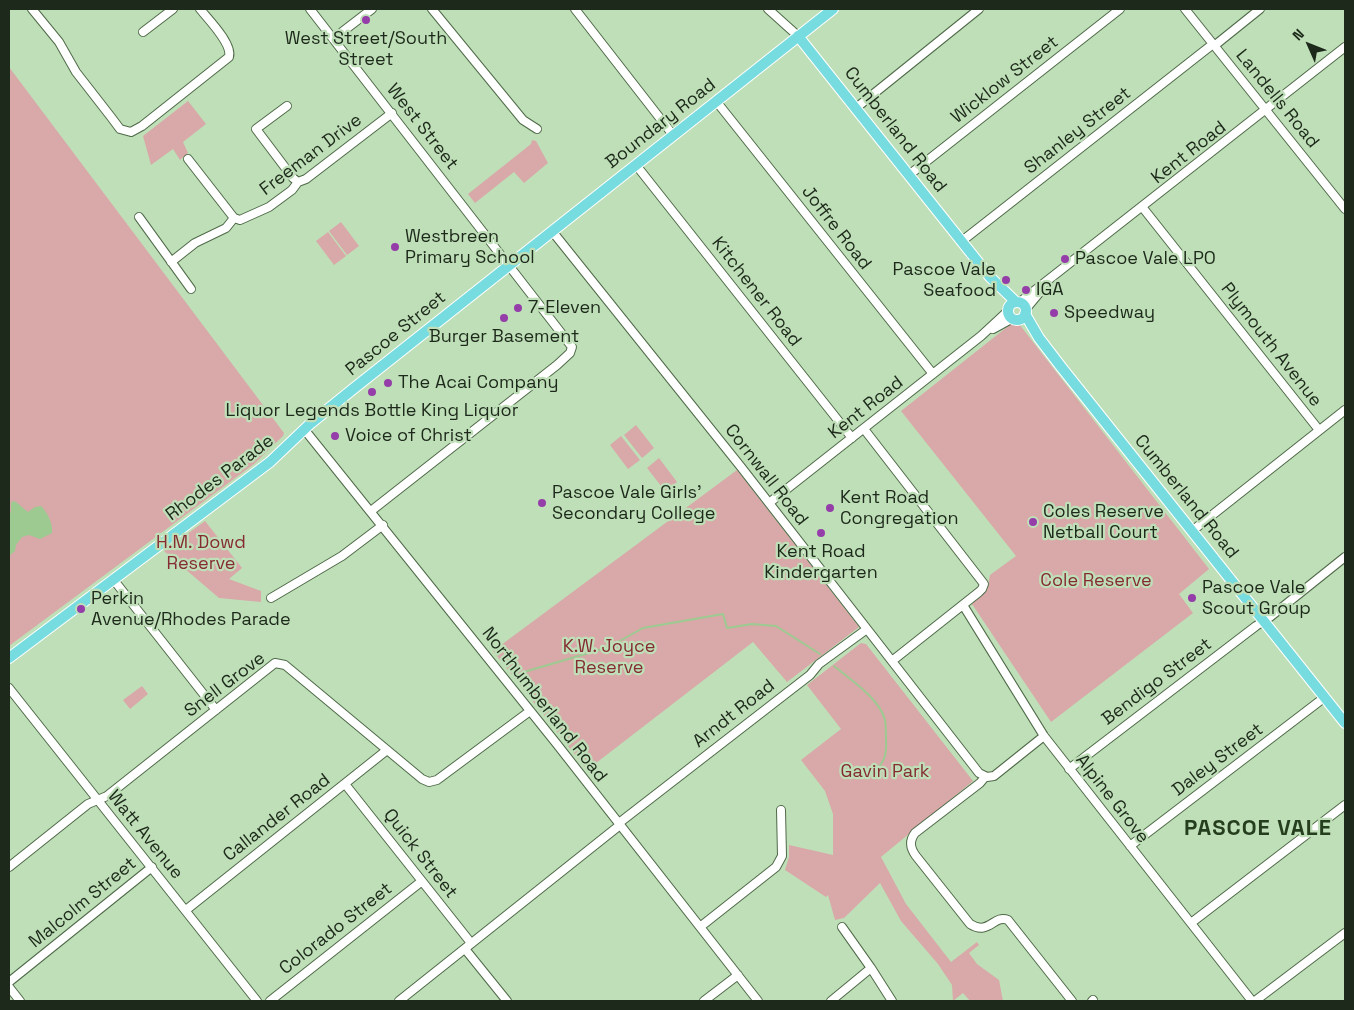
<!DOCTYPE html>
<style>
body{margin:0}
#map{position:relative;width:1354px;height:1010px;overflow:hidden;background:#bfdfb8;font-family:"Space Grotesk",sans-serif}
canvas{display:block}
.frame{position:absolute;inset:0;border:10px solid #1d291a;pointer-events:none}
.north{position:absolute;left:1284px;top:20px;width:50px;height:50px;-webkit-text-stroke:4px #bfdfb8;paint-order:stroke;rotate:314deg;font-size:14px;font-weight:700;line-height:20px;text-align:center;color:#1d291a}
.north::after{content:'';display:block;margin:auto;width:18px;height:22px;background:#1d291a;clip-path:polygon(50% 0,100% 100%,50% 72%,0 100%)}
</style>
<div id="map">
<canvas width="1354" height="1010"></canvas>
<div class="frame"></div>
<div class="north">N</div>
</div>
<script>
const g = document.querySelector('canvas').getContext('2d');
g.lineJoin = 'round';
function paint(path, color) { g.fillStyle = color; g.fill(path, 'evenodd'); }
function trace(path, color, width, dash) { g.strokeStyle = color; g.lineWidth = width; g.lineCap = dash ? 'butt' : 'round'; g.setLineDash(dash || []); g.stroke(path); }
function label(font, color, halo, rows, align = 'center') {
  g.font = font + ' "Space Grotesk",sans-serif'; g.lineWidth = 4.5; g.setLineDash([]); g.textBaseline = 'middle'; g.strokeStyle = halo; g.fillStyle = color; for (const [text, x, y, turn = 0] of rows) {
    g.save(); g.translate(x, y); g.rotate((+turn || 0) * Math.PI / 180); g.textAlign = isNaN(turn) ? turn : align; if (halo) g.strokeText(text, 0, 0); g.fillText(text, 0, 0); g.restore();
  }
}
const green = new Path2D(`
 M9,67l275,366 -1,3 -29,28 -245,182z
 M188,101l18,23 -23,18 5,11 -8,7 -7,-11 -22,16 -8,-29z
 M532,140l4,1 12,22 -24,20 -10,-11 -39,31 -7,-9 63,-50z
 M341,222l18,24 -12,9 -18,-24z
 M328,232l18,24 -12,9 -18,-24z
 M1016,320l193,249 -30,25 14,19 -142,109 -79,-118 15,-14 3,-15 26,-19 -115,-145z
 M636,425l18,23 -12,10 -18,-23z
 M621,436l19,24 -12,9 -18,-24z
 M659,458l18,24 -12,9 -18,-23z
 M737,470l122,157 -72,55 -34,-40 -166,128 -94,-119z
 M205,521l37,47 -13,11 32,12v11l-42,-4 -55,-47z
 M861,643l5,1 107,137 -92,76 25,47 45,58 26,-20 2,3 -10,8 8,11 22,16 4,21h-33l-7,-8 -10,8 -1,-16 -14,-21 -37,-43 -21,-38 -36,35 -9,2 -7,-25 -2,2 -41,-27 4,-13v-12l44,10v-41l-8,-23 -24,-31 40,-31 -34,-44z
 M142,686l6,8 -18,15 -7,-9z`);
const water = new Path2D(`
 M13,501l3,1 12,10 7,-5 6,-1c7,7 12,18 11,27l-12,6 -11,-4 -7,2 -6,8 -1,6 -6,5v-40l2,-5v-8z`);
const stream = new Path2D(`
 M834,666c16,13 46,33 51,54 1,6 1,13 1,20 1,16 -2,23 -14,34
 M524,672l85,-25 34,-19 80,-14 4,14 25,-4 24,2 44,28`);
const minor = new Path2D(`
 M32,9l27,33 17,30 35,45 9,12 11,3 11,-6 87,-69c4,-13 -21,-38 -29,-48
 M310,9l262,338 -2,6 -13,12 -186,146
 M432,9l91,111 14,9
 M575,9l98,126
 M768,9l30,27
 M1185,9l160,200
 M143,32l30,-23
 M333,39l39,-30
 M1214,46l46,-37
 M716,101l217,273
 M287,106l-31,23 37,49 5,4
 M856,108l123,-99
 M188,159l46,59
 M636,165l216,273
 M909,175l211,-166
 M1143,208l176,222
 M139,217l52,72
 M552,231l189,236 238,306 8,4 7,-1 50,-40
 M962,241l251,-197
 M171,262l24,-19 31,-15 8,-10 6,2 29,-13 23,-17 6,-8 8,-3 86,-66
 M1020,302l325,-255
 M1025,310l15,-18
 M993,329l20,-11
 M304,429l252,314 202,258
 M864,429l120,155 -2,5 -3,3 -87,69
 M769,503l212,-167 27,-25
 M1192,531l153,-121
 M113,579l103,131
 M271,598l71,-42 41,-31
 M963,605l81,131 208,265
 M9,688l248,313
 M1069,769l187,-143 14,-9 75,-60
 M985,777l-5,6 -65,50c-6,8 -5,15 1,23l54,68c19,12 24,-10 38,-4l64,81
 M345,784l126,159
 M619,823l191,-148 9,-11 48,-35
 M1130,846l195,-149
 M9,867l79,-63 19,-8 168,-133 10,2 137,114 7,3 8,-2 93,-69
 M186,910l201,-160
 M1191,923l154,-118
 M700,927l76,-60 6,-11 -1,-46
 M842,927l29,41 21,33
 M465,949l42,52
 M9,982l143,-115
 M9,987l11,14
 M270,1001l152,-120
 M399,1001l221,-176
 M704,1001l34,-26
 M831,1001l40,-33
 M1092,1001l1,-1
 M1255,1001l90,-68`);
const major = new Path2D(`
 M798,36l192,241 26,25
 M1008 311a9 9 0 1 1 18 0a9 9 0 1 1-18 0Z
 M1025,314l14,24 23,30 283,355
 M9,658l261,-196 41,-39 42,-34 480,-380`);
const markers = [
 [366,20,5,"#953da9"],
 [395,247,5,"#953da9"],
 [1065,259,5,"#953da9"],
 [1006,280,5,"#953da9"],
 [1026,290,5,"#953da9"],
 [518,308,5,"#953da9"],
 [1054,313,5,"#953da9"],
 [504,318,5,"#953da9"],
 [388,383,5,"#953da9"],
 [372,392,5,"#953da9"],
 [335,436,5,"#953da9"],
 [542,503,5,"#953da9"],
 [830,508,5,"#953da9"],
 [1033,522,5,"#953da9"],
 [821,533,5,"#953da9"],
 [1192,598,5,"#953da9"],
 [81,609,5,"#953da9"]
];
const poiNames = [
 ["West Street/South",366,39,"center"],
 ["Street",366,60,"center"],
 ["Westbreen",405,237],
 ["Primary School",405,258],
 ["Pascoe Vale LPO",1075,259],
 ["Pascoe Vale",996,270,"right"],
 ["Seafood",996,291,"right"],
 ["IGA",1036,290],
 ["7-Eleven",528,308],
 ["Speedway",1064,313],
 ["Burger Basement",504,337,"center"],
 ["The Acai Company",398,383],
 ["Liquor Legends Bottle King Liquor",372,411,"center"],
 ["Voice of Christ",345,436],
 ["Pascoe Vale Girls'",552,493],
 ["Secondary College",552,514],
 ["Kent Road",840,498],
 ["Congregation",840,519],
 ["Coles Reserve",1043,512],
 ["Netball Court",1043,533],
 ["Kent Road",821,552,"center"],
 ["Kindergarten",821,573,"center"],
 ["Pascoe Vale",1202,588],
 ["Scout Group",1202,609],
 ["Perkin",91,599],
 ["Avenue/Rhodes Parade",91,620]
];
const streetNames = [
 ["Wicklow Street",1005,80,-38],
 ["Landells Road",1277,99,51],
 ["Boundary Road",661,124,-38],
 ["West Street",422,127,52],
 ["Cumberland Road",895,130,52],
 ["Shanley Street",1078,131,-38],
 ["Kent Road",1189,153,-38],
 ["Freeman Drive",311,155,-37],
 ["Joffre Road",836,228,52],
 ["Kitchener Road",756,292,52],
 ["Pascoe Street",396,334,-39],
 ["Plymouth Avenue",1271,345,52],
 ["Kent Road",866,408,-38],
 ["Cornwall Road",766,475,52],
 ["Rhodes Parade",220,478,-37],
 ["Cumberland Road",1186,497,51],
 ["Bendigo Street",1157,682,-37],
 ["Snell Grove",225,685,-37],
 ["Northumberland Road",544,705,52],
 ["Arndt Road",734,714,-38],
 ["Daley Street",1218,760,-37],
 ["Alpine Grove",1112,799,52],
 ["Callander Road",277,818,-38],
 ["Watt Avenue",145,835,51],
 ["Quick Street",420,854,52],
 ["Malcolm Street",83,903,-39],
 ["Colorado Street",336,929,-38]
];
const parkNames = [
 ["H.M. Dowd",201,543],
 ["Reserve",201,564],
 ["Cole Reserve",1096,581],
 ["K.W. Joyce",609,647],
 ["Reserve",609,668],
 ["Gavin Park",885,772]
];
const districtNames = [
 ["PASCOE VALE",1258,829]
];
paint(green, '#d8a9a8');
paint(water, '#9cca91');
trace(stream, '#9cca91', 2);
trace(minor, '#4f6a48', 10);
trace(major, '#fff', 12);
trace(minor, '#fff', 8);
trace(major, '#76dce0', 10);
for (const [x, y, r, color] of markers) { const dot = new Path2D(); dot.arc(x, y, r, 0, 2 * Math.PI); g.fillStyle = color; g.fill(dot); trace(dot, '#bfdfb8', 2); }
label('18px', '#1d291a', '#bfdfb8', poiNames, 'left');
label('18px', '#1d291a', '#bfdfb8', streetNames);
label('18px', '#852b32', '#bfdfb8', parkNames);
g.letterSpacing = '1px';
label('bold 22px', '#253e1e', '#bfdfb8', districtNames);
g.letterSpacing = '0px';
</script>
